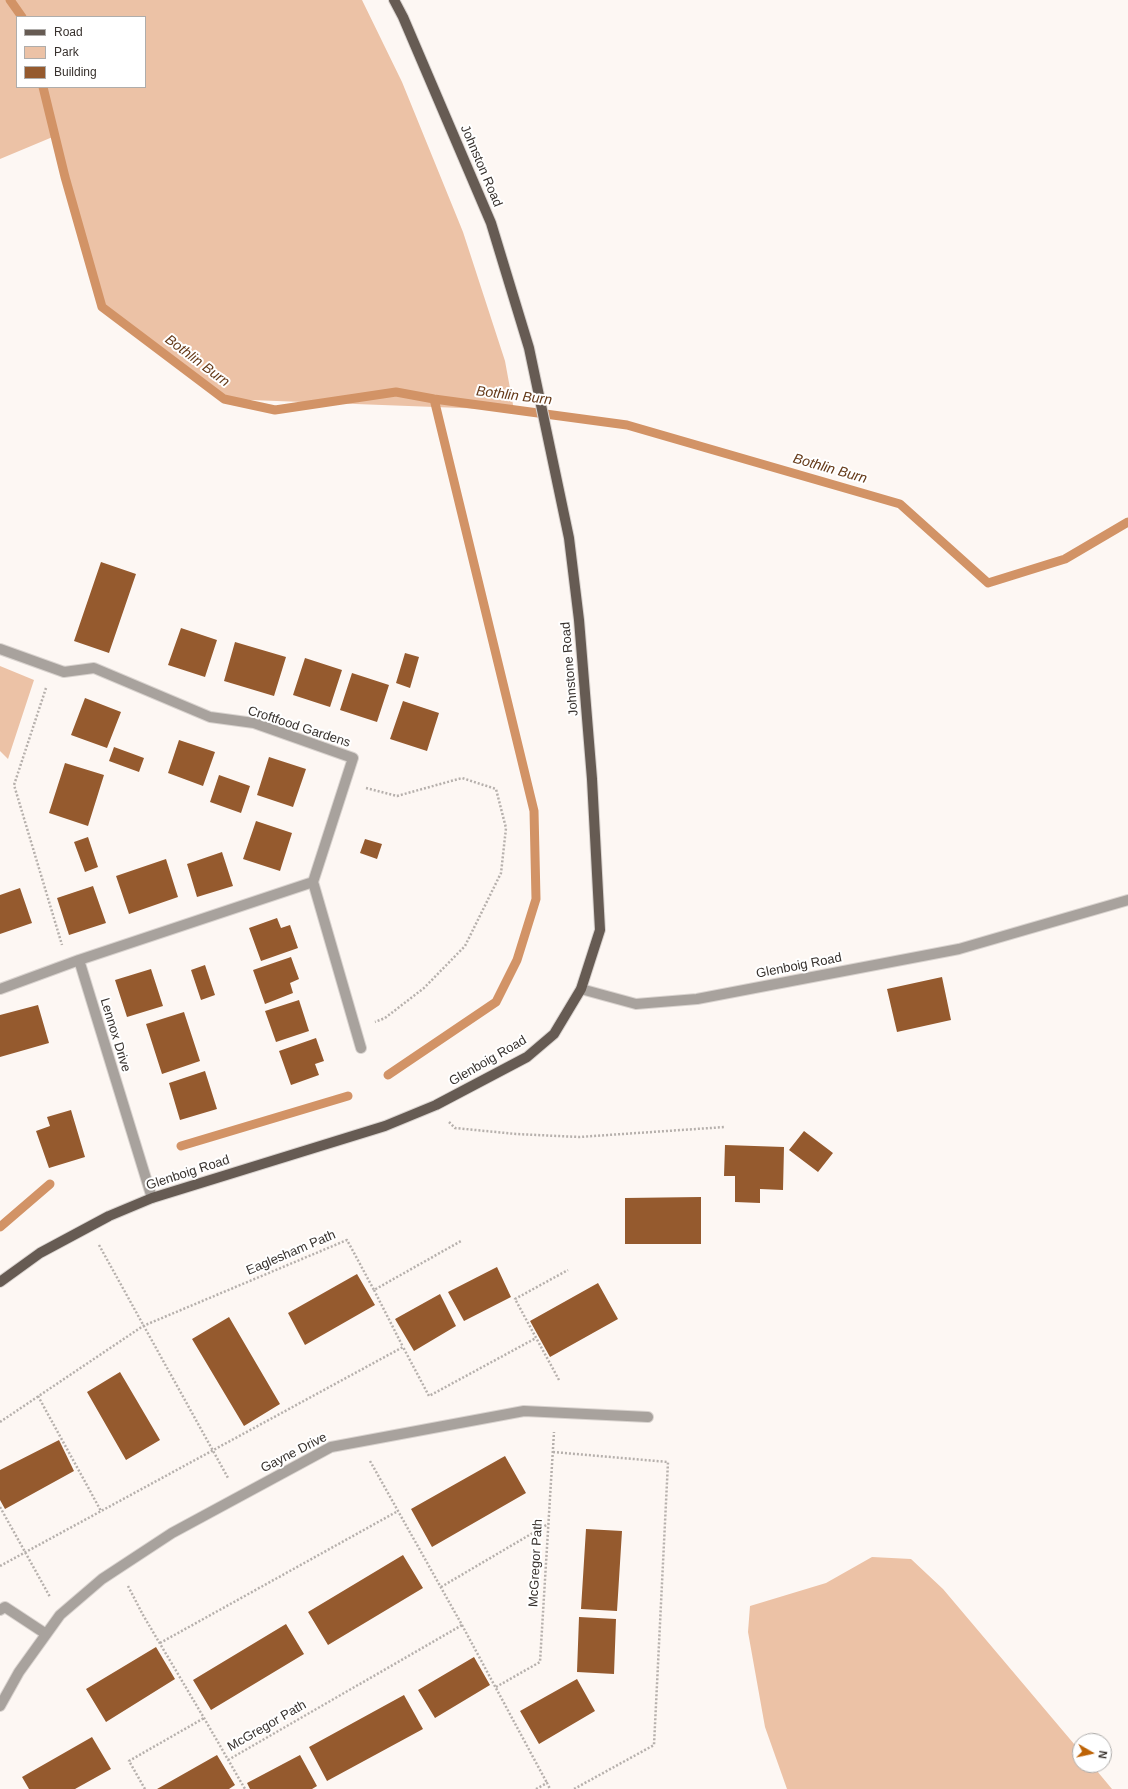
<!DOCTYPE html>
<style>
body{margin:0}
#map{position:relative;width:1128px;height:1789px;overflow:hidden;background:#fdf7f3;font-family:Arial,sans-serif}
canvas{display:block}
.legend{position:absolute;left:16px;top:16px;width:130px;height:72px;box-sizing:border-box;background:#fff;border:1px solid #afadab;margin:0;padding:5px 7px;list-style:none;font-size:12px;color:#37312d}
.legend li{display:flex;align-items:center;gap:8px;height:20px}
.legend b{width:20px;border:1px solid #afadab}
.north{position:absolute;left:1072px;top:1733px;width:40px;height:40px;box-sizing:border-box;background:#fff;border:1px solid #afadab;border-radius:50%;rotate:99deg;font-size:11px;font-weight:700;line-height:16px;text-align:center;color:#37312d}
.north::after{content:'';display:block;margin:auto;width:14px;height:18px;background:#bd6306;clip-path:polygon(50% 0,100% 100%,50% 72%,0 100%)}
</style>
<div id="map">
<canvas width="1128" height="1789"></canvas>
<ul class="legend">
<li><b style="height:5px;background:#665b53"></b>Road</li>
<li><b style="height:11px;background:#ecc2a6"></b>Park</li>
<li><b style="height:11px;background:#955a2e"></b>Building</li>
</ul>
<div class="north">N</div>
</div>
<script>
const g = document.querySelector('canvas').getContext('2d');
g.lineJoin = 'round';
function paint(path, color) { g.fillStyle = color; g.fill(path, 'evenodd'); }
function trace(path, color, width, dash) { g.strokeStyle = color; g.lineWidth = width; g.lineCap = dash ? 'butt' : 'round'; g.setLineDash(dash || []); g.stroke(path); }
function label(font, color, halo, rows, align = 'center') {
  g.font = font + ' Arial,sans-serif'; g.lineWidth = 4; g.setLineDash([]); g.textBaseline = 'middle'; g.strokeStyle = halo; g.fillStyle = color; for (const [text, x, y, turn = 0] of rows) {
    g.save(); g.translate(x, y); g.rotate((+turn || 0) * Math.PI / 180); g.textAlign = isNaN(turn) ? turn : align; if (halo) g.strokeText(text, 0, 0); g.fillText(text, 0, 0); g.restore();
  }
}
const green = new Path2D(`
 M0,0h362l40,82 61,150 42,129 9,49 -290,-11 -122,-92 -47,-171 -55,23zM17,17h128v70h-128z
 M0,666l34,14 -26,79 -8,-8z
 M872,1557l39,2 32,30 137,162v14h12l20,24h-325l-22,-62 -17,-95 2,-26 76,-23z`);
const stream = new Path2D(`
 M10,0l12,17
 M43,87l22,90 37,130 122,92 51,11 121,-18 38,7 193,26 273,79 88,79 77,-24 63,-37
 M388,1075l108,-73 21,-42 19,-61 -2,-88 -100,-412
 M181,1146l167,-50
 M0,1227l50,-43`);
const building = new Path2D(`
 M101,562l35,12 -27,79 -35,-12z
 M181,628l36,12 -12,37 -37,-12z
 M235,642l51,15 -12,39 -50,-15z
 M405,653l14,4 -9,31 -14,-5z
 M305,658l37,12 -12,37 -37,-12z
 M352,673l37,12 -12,37 -37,-12z
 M85,698l36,14 -14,36 -36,-13z
 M403,701l36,12 -12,38 -37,-12z
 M179,740l36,12 -12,34 -35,-13z
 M114,747l30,11 -5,14 -30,-11z
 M269,757l37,12 -13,38 -36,-12z
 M65,763l39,12 -16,51 -39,-13z
 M219,775l31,11 -9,27 -31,-11z
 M256,821l36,12 -12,38 -37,-12z
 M88,837l10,30 -13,5 -11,-30z
 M365,839l17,5 -5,15 -17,-6z
 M222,852l11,34 -36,11 -10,-33z
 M166,859l12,38 -49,17 -13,-38z
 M93,886l13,37 -37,12 -12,-37z
 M20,888l12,35 -32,11v-39z
 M277,918l4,10 9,-3 8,23 -37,13 -12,-33z
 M291,957l8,22 -9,4 3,10 -28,11 -12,-34z
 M205,965l10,30 -14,5 -10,-30z
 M151,969l12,37 -36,11 -12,-37z
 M942,977l9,43 -54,12 -10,-43z
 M299,1000l10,31 -33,11 -11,-31z
 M38,1005l11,38 -49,14v-42z
 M184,1012l16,49 -38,13 -16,-50z
 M316,1038l8,23 -9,3 4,11 -28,10 -12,-34z
 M205,1071l12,38 -37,11 -11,-37z
 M71,1110l14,47 -36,11 -13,-37 14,-5 -3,-9z
 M804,1131l29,22 -15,19 -29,-22z
 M725,1145l59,2 -1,43 -23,-1v14l-25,-1v-26h-11z
 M701,1197v47h-76v-46z
 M497,1267l14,30 -47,24 -16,-29z
 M357,1274l18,31 -70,40 -17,-32z
 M598,1283l20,36 -68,38 -20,-36z
 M440,1294l16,32 -42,25 -19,-32z
 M229,1317l51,87 -36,22 -52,-87z
 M120,1372l40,68 -34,20 -39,-68z
 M59,1440l15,31 -69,38 -5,-9v-30z
 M505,1456l21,37 -94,54 -21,-38z
 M586,1529l36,2 -5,80 -36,-2z
 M403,1555l20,33 -95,57 -20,-33z
 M579,1617l37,2 -2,55 -37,-2z
 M286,1624l18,30 -93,56 -18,-30z
 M156,1647l19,32 -69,43 -20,-33z
 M474,1657l16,28 -55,33 -17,-28z
 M577,1679l18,32 -56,33 -19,-33z
 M404,1695l19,34 -96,52 -18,-34z
 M92,1737l19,32 -36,20h-46l-7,-12z
 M217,1755l18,30 -6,4h-72z
 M300,1755l17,31 -5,3h-62l-3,-6z`);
const path = new Path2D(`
 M46,688l-32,97 48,160
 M366,788l31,8 65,-18 34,11 10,39 -5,45 -36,73 -41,42 -39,30 -10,4
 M449,1122l6,6 61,6 63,3 146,-10
 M99,1245l129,233
 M374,1290l29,57
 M559,1380l-44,-81 53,-29
 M38,1396l63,115
 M0,1422l143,-96 204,-86 27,50 87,-49
 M553,1452l115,10 -14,283 -80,44
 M370,1461l92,164 85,158
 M0,1507l50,90
 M0,1566l403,-219 26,49 107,-58
 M128,1586l15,29 61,103 41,71
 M441,1587l107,-63
 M160,1643l238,-132
 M496,1687l44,-25 14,-230
 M228,1760l234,-135
 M145,1789l-16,-28 75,-43
 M536,1789l11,-6 3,6`);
const minor = new Path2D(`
 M0,649l64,23 30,-4 116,49 44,6 99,35 -40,124 -234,78 -79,29
 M313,882l48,166
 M79,960l73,238
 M581,989l55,15 61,-5 262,-50 169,-49
 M0,1610l5,-3 41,27
 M0,1706l19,-34 41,-57 42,-36 70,-46 159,-86 193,-36 124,6`);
const major = new Path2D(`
 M0,1282l40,-29 69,-37 43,-18 233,-72 51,-21 91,-48 27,-23 27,-45 19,-59 -8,-151 -13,-159 -10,-82 -40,-190 -38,-125 -88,-206 -9,-17`);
const streetNames = [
 ["Johnston Road",481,166,67],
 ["Johnstone Road",570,669,-95],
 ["Croftfood Gardens",299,727,18],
 ["Glenboig Road",799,966,-11],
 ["Lennox Drive",115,1035,73],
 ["Glenboig Road",488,1061,-30],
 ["Glenboig Road",188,1173,-18],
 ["Eaglesham Path",291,1253,-23],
 ["Gayne Drive",294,1453,-27],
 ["McGregor Path",536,1563,-87],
 ["McGregor Path",267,1726,-30]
];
const waterNames = [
 ["Bothlin Burn",197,361,37],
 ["Bothlin Burn",514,396,7],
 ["Bothlin Burn",830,469,16]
];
paint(green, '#ecc2a6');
trace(stream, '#d29366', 9);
paint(building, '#955a2e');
trace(minor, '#d9d3cf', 12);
trace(major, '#d9d3cf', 12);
trace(path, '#b6b0ac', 2.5, [2, 2]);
trace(minor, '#a8a29d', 10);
trace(major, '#665b53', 10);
label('13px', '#37312d', '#fff', streetNames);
label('italic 14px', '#653a19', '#fff', waterNames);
</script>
